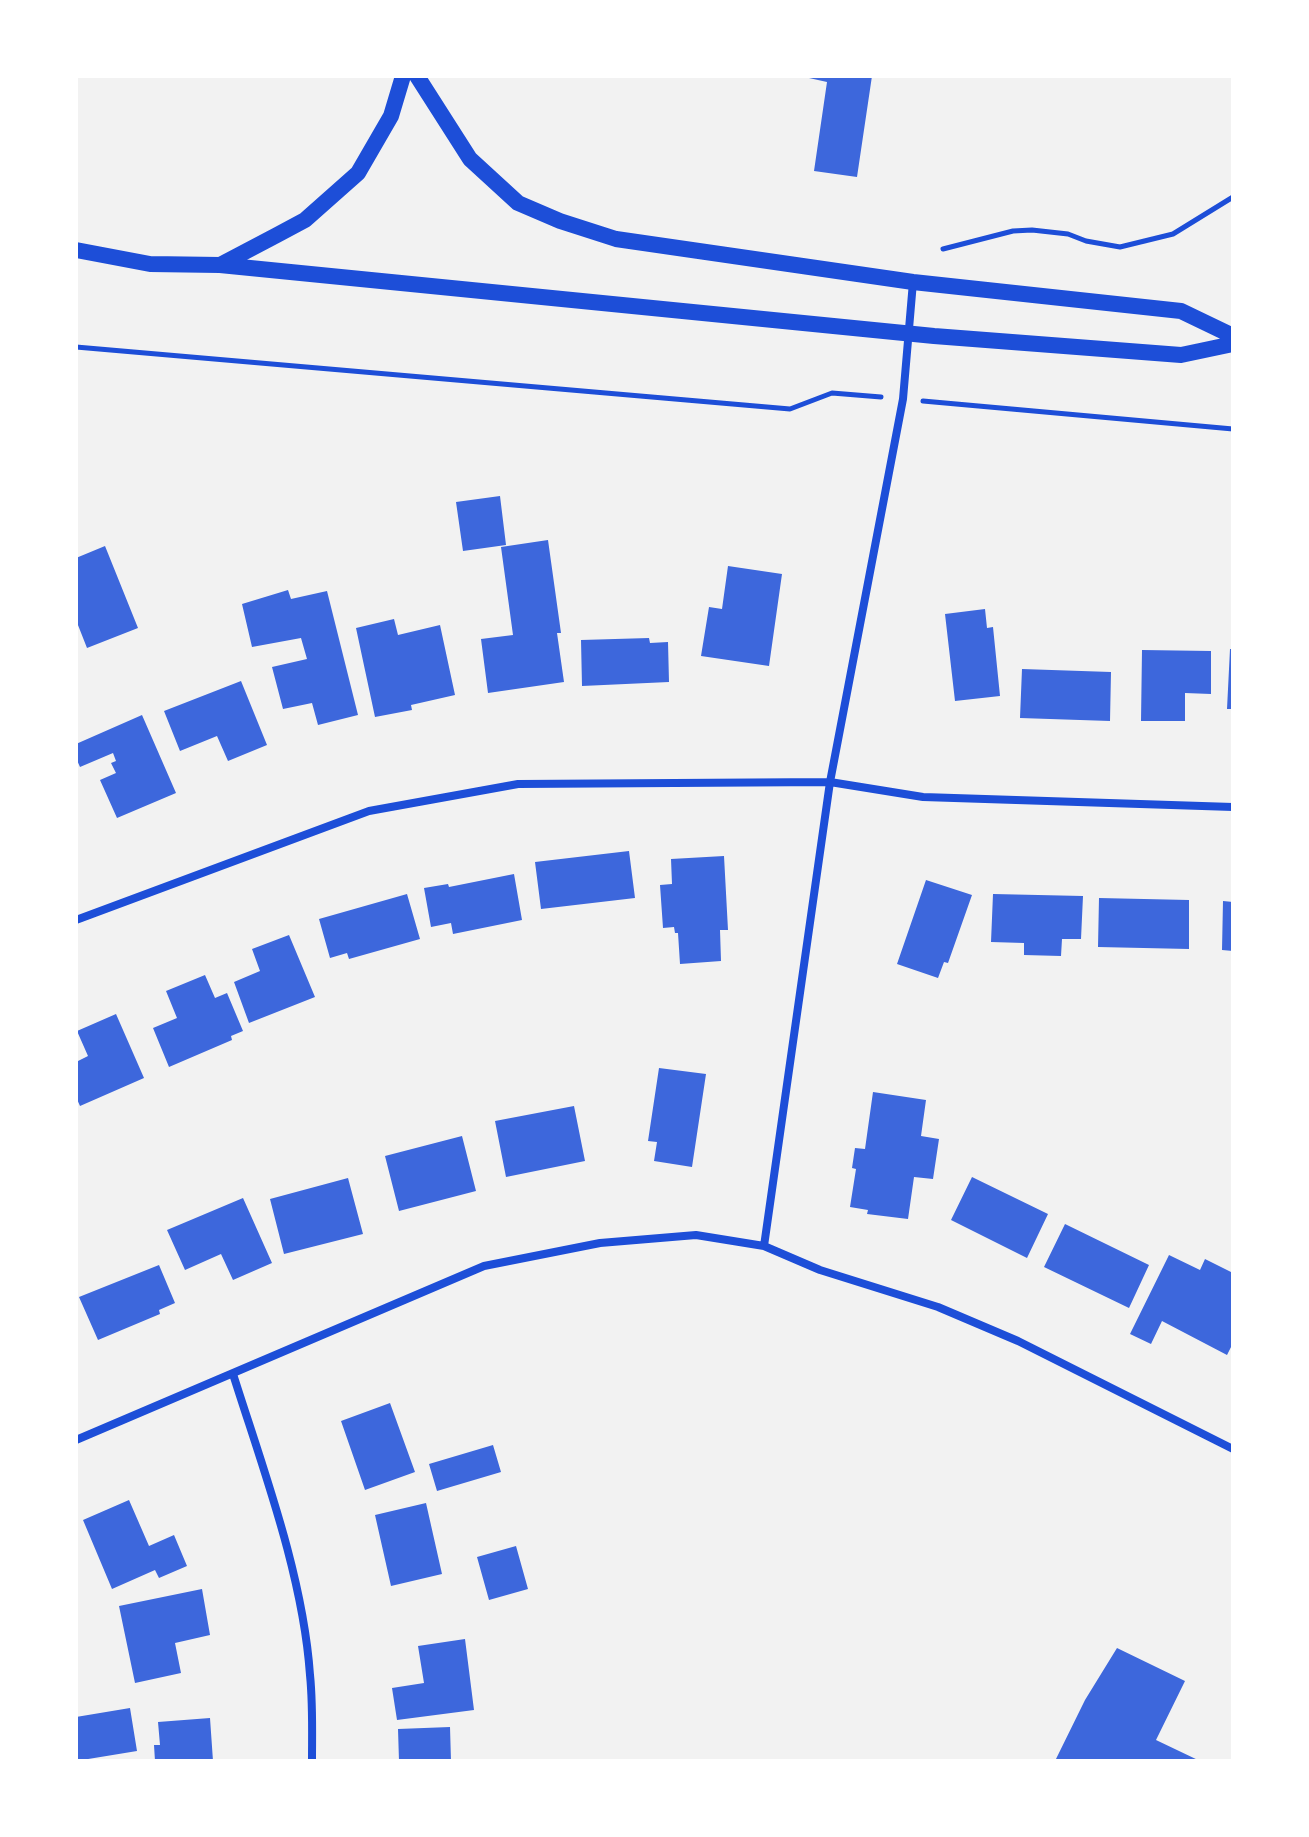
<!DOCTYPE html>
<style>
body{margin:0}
#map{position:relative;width:1309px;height:1837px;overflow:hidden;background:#f2f2f2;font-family:"Noto Serif",serif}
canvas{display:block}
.frame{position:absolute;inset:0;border:78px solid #fff;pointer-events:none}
</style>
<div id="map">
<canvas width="1309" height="1837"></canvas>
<div class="frame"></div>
</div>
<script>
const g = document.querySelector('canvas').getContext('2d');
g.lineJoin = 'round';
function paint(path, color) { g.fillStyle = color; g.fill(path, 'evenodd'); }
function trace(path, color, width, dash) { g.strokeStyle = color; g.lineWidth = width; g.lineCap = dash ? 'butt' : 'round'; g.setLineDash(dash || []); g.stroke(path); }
const building = new Path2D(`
 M800,76h72l-15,101 -43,-6 13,-89z
 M500,496l6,49 -43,6 -7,-49z
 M548,540l13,93h-4l7,49 -76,11 -7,-54 32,-4 -12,-88z
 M105,546l33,82 -51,20 -11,-28v-62z
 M728,566l54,8 -13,92 -68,-10 8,-49 13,2z
 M288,590l3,9 36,-8 31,124 -40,10 -6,-22 -29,6 -11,-42 35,-8 -6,-21 -49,9 -10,-43z
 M985,609l2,19 6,-1 7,69 -45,5 -10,-87z
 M394,619l4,16 42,-10 15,70 -44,10 1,5 -37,7 -19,-89z
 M649,638l1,5 18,-1 1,40 -87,4 -1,-46z
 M1230,649h3v60h-6z
 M1142,650l69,1v43l-26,-1v28h-44z
 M1022,669l89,3 -1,49 -90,-3z
 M241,681l26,64 -39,16 -11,-25 -37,15 -16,-40z
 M142,715l34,78 -59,25 -17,-38 16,-7 -5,-10 5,-2 -3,-8 -33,14 -4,-9v-14z
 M629,851l6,47 -94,11 -6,-47z
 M724,856l4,74h-8l1,31 -41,3 -2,-31h-3l-1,-6 -11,1 -3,-43 12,-1 -1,-25z
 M514,874l8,46 -69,14 -2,-11 -20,4 -7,-39 24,-4 1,3z
 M926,880l46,15 -24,68 -4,-1 -6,16 -41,-14z
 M407,894l13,45 -71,20 -2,-6 -17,5 -11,-39z
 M993,894l90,2 -2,43h-19l-1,17 -37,-1v-12l-33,-1z
 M1099,898l90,2v49l-91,-2z
 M1223,901l10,1v49l-11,-1z
 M289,935l26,62 -66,26 -15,-41 26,-11 -8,-22z
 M205,975l10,23 12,-5 16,38 -12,5 1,4 -63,27 -16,-39 24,-10 -11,-27z
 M116,1014l28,64 -64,28 -4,-9v-35l12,-6 -11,-25z
 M659,1068l47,6 -14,93 -38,-6 3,-19 -9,-1z
 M873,1092l53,8 -5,36 18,3 -6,40 -19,-2 -6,42 -41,-5 1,-4 -18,-3 6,-38 -4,-1 3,-20 10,1z
 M574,1106l11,55 -79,16 -11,-56z
 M462,1136l14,55 -77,20 -14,-55z
 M972,1177l76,37 -21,44 -76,-38z
 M348,1178l15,56 -79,20 -14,-55z
 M243,1198l29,65 -39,17 -12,-26 -36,16 -18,-40z
 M1065,1224l84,41 -20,43 -85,-41z
 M1169,1255l31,15 5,-11 28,14v70l-6,12 -65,-34 -11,23 -21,-10z
 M159,1265l16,38 -16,7 1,4 -62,26 -19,-43z
 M390,1403l25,69 -50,18 -24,-69z
 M493,1445l8,27 -64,19 -8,-27z
 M129,1500l20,46 25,-11 13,31 -28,12 -4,-8 -43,19 -29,-69z
 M426,1503l16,71 -51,12 -16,-71z
 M516,1546l12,43 -39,11 -12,-43z
 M202,1589l8,46 -35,8 6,30 -46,10 -16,-77z
 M465,1639l9,71 -77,10 -5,-32 32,-5 -6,-37z
 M1117,1648l68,33 -29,59 44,21h-145l30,-61z
 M130,1708l7,43 -61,10v-44z
 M210,1718l3,43h-58l-1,-16h6l-2,-23z
 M450,1727l1,34h-52l-1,-32z`);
const path = new Path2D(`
 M943,249l70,-18 19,-1 36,4 18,7 34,6 53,-13 60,-37
 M76,347l714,62 42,-16 49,4
 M923,401l310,28`);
const minor = new Path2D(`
 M76,920l293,-109 149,-27 312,-2 93,15 310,10
 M764,1246l66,-464 73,-383 10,-117
 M233,1374c30,95 70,201 77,301 3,29 2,58 2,86
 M76,1440l408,-174 116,-23 96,-8 68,11 56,24 118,37 80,34 215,108`);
const secondary = new Path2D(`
 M417,76l53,83 48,44 42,18 56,18 297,43 268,29 52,25
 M76,250l74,14 70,1 57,-30 28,-15 53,-47 33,-57 12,-40
 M220,265l714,71 247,19 52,-11`);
paint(building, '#3d67dc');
trace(path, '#1d4ed8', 5);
trace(minor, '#1d4ed8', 8);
trace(secondary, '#1d4ed8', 16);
</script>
